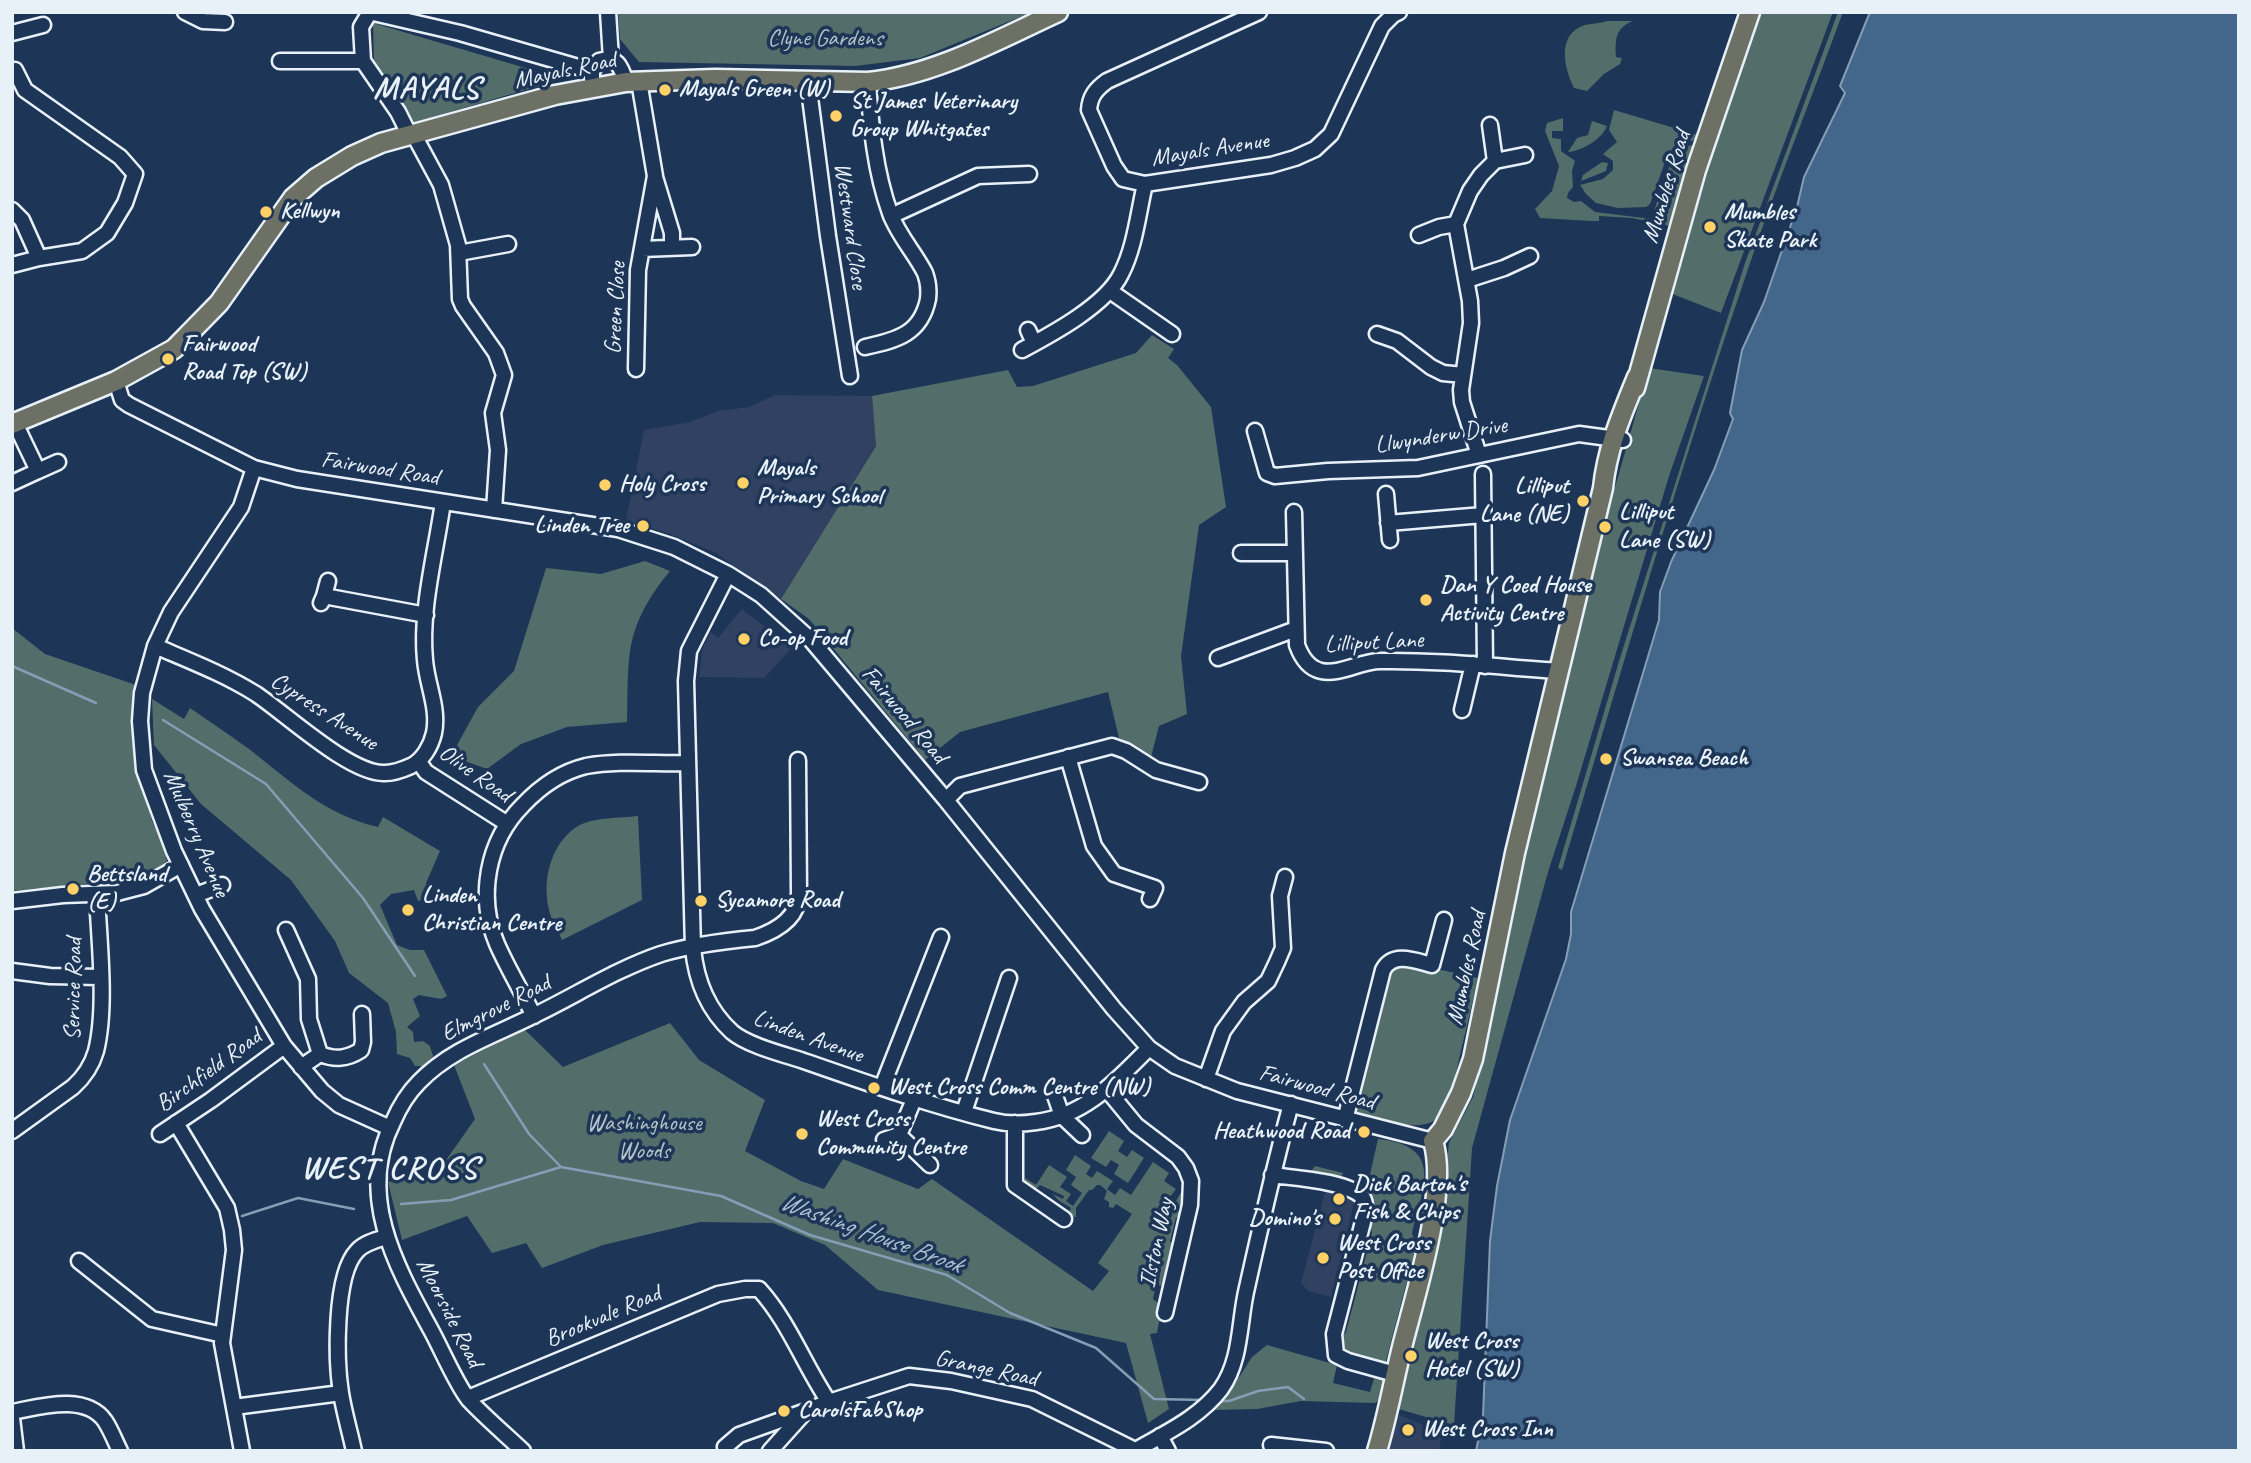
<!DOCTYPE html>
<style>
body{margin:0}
#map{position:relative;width:2251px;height:1463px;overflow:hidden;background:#1d3557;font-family:Caveat,sans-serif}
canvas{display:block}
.frame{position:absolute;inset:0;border:14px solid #e8f1f8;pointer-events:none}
</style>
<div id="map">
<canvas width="2251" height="1463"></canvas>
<div class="frame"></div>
</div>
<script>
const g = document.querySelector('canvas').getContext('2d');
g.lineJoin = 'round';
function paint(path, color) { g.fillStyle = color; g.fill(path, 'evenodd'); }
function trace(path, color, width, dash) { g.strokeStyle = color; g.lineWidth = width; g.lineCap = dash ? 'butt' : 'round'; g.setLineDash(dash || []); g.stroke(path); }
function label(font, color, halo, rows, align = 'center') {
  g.font = font + ' Caveat,sans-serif'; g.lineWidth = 7; g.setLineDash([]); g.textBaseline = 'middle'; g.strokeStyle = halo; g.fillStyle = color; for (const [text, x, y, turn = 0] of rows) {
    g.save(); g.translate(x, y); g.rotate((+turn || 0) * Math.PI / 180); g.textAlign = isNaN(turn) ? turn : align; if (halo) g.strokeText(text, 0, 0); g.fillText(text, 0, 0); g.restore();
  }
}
const built = new Path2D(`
 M775,395l97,1 4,49 -95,154 -65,-46 -51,-21 -39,-11 18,-91 46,-8 28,-11 31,-4z
 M742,609l50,39 -28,30 -65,-1 4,-30 8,-15 7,6z
 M1326,1188l30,7 -25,102 -23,-6 -7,-8z
 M1392,1412l36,15v6l10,1 3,5 -2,12h-56z`);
const green = new Path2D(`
 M618,12h414l-112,46 -65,8 -216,-4 -19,-23z
 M1759,12h74l-112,301 -56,-22z
 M1838,12h5c-31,85 -65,168 -94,254 -68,199 -127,402 -187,604l-4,-2 62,-210 125,-395z
 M1607,21h26c-18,7 -18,19 -17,36l6,1 -2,6 -16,10 -17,17 -13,-3c-10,-20 -18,-54 11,-63 7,-2 14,-1 22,-4z
 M373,23l190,56 -151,44 -38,-62z
 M1614,110l84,25 -2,5 -12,2 -19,20 -15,42 -4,3 -28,1 -22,-5 -10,-9 -6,-9 23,-6 10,-9v-9l-10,-7 14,-12 -8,-12z
 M1563,118v13h-11v7l9,1v12l14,10 -3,10 1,16 -5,6 -1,5 7,4 7,-1 14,11 57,7c7,-20 16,-73 42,-74l-24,81 -38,-8 -33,-2v5h-8l-51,-3 -5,-9 17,-18 7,-25 -14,-35 2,-8z
 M1592,121l15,5c-5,13 -25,25 -39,26l9,-14 11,-3z
 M1602,162l6,1 -2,8 -25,10 2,-6z
 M1152,335l22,14 -6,9 9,7 34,42 15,100 -27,18 -18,131 6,58 -28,12 -8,31 -32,-19 -11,-46 -148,40 -35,28 -116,-141 -28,-20 95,-153 -4,-50 136,-26 9,17 16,-1 103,-33z
 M1649,368l55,8 -35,100 -93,310 -28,86 -76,276 -18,277 -59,-17 50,-224 4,-41 24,-46 22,-95 29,-143 56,-249z
 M645,561l25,10c-15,18 -29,39 -36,62 -8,26 -6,62 -7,89l-60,5 -46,17 -34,25 -36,-13 27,-49 36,-36 32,-103 55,6z
 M12,628l33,26 91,31 -2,59 18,77 11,23 4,18c-27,22 -118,24 -155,29z
 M152,699l32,20 6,-11c20,14 40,27 59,41 41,32 76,66 129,78l5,-10 57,34 -14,32 2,16 -10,2 -4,-11 -23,4 -11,11 17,40 13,5h14l23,46 -6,3 -22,-4 -6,4 7,17 -13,11 6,5 1,10 9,-1 7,5 3,10 -8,10h-10l-5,-8 -13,-4 -1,-22 -8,-29 -39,-30 -14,-32 -44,-61 -90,-76 -47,-59z
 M638,816l4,84 -80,40c-4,-9 -11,-20 -13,-30 -7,-29 1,-64 26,-82 14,-11 46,-10 63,-12z
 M1400,961l78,17 -29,124c-4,6 -8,14 -14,18 -18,13 -61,-2 -82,-6l34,-143z
 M670,1023l29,37 66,40 -20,51 56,30 23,8 19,-30 75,30 14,-10 161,112 16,-20 -11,-8 34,-49 -16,-10 -3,4 -4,-1v-5l-5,-3 3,-8 -7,-6h-3l-5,5h-3l-13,18v9l-9,-1 4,-8 -13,-8 -5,-6 10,5 1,-3 -24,-11 -5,5 -10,-8v-4l11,7 13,-20 18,12 -7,10 11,7 -5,7 7,5 9,-13 -11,-8 5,-8 -10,-7 9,-15 16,11 -5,8 6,4 5,-7 16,10 -6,8 8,6 5,-7 11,7 22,-33 16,11 -5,8 12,8 -6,8 6,4 12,-21 -7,40 -5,-3 -6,25 8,3 -9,37 -6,4 -7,-1 -3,14 9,7 -5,27 -7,1 19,75 -21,14 -22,-80 -248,-53 -53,-45 -52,-22 -73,-1 -97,23 -61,23 -16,-25 -34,10 -25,-37 -65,24 -14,-58 49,-9 38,-54 -21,-54 70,-36 39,38z
 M1109,1131l15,10 -6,10 9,6 5,-7 12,8 -16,25 -14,-9 5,-9 -8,-5 -5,7 -15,-9z
 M1378,1139c68,7 44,50 34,95l5,9 -32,121 -36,-9 -7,-5 -2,-12 6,-6 26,-99 -2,-9 3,-28 -6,-8z
 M1315,1166l28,7 -2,6 -30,-7z
 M1267,1345l70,20 -4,18 37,9 5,-17 9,2 -5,23 -4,3 -74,-2 -44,8 -43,1 15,-17 23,-36z`);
const water = new Path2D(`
 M1870,12h369v1439h-763l7,-35 7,-175 7,-55 13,-66 56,-161 5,-25v-22l88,-292 1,-28 11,-30 43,-92 19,-51 -3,-6 12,-63 22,-48 33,-95 7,-30 41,-84 -5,-7z`);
const stream = new Path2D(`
 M12,666l84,37
 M163,720l103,64 97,114 52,78
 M484,1064l45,70 32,33
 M401,1204l50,-4 110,-33 160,29 89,39 137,40 63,38 86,35 58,51 50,1
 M242,1216l56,-18 56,11
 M1218,1401h11l29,-10 30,-4 16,12`);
const minor = new Path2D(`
 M185,12l18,9 22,1
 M369,12l91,21 132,38
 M370,12l-9,15 2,34 35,51 12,24
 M608,12l3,47
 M1259,12l-152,69c-11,8 -17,15 -18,29l25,56 9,13 22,5 126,-19 24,-7 20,-9 16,-15 51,-108 11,-11 6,-3
 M12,33l31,-8
 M280,61h83
 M592,78v-7l7,-10c18,-6 22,6 27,21
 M808,82l20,154 22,140
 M414,135l27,50 17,60 2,54 3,7 33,47 8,22 -11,38 5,37 -4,60
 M1495,161l30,-6
 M655,177l17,56v14
 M12,210l10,10 17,38
 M891,216l87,-40 51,-2
 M1419,235l20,-8 17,-3
 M642,249l50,-2
 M459,253l49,-9
 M12,265l27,-7 43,-7 25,-18 18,-30 10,-29 -15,-17 -95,-67 -10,-20
 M1467,280l37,-12 26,-12
 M1110,291l62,43
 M1028,330l6,13
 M1377,334l20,7 34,26 12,6 20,2
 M865,347c32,-7 56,-13 63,-48 1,-8 0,-18 -3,-26 -10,-20 -27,-38 -35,-60 -15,-42 -19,-86 -22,-131
 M1022,350c30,-16 84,-45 99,-76 14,-27 17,-60 24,-90
 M636,369l2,-99 17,-94 -16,-95
 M116,381l6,19 7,5 125,63 43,11 321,50 56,18 54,27 33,21 50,45 135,160 168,209 35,39 26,18 62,25 196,50
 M1255,431l12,42 8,3 53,-5 90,-3 161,-34 44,6
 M1479,455l-17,-53 -1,-12 10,-67 -1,-22 -14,-77 14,-33 11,-16 14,-14 -5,-36
 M254,468l-13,39 -70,105 -16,34 -13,47 -2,28 4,49 30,81 28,58 82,137 38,45 17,14 51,23
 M38,471l20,-9
 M1483,474l2,192
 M12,483l26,-12 -23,-48
 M1386,494l4,46
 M1294,512l3,133c4,11 11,23 24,26 19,4 40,-10 59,-10 60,-1 119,6 179,10
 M1388,523l95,-8
 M1241,553h54
 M728,574l-39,77 -3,30 7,267c3,33 14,61 39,84 15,13 50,22 69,28 63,22 128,45 193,61 12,3 29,3 42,1 49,-6 80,-41 113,-74
 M324,596l4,-15
 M321,603l3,-7 102,19
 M155,646c35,15 69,28 101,48 30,20 95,81 129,79 9,0 17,-3 26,-7 12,-6 20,-20 23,-33 5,-25 -7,-48 -9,-73 -5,-50 11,-108 18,-158
 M1218,658l78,-29
 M1462,710l11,-46
 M1068,757l26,89 20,28 41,14 -5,11
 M419,762l7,10 80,51
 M946,800l14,-14 152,-40 14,5 30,19 43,12
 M196,895l26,-10
 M12,901l51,-6 54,-2 27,-7 37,-21
 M286,930l22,49 1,40 11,35
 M12,971l38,5 50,1
 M534,1016c-12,-24 -26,-47 -37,-72 -20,-47 -10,-103 26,-139 17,-18 38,-33 63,-39 33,-6 69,-2 102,-3
 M301,1067l19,-13c15,6 27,5 41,-4l2,-8 -1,-28
 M1206,1079l17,-48 21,-29 24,-21 9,-19 6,-14 -3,-52 5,-19
 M882,1087l59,-150
 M1052,1087l10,29 20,19
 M1108,1091l28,34 42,32 8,11 5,13 -1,24 -25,108
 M915,1097l-16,38 31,30
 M964,1112l45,-134
 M1345,1120l38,-150c10,-19 33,-9 49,-5l12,-45
 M176,1123l51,85 5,22 2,20 -12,93 20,108
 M1015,1123v62l49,34
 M12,1131l61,-44c10,-9 19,-22 23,-36 11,-44 3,-110 1,-156
 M160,1134l51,-34 73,-54
 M884,1140l15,-5
 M1272,1175c21,3 78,6 91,23 3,5 2,10 2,16l-31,120 2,21 12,6 47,13
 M79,1261l73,58 71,16
 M468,1398l250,-104 27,-5h14c30,33 45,76 70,113l80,-26 42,5 81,18 103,51
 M234,1407l107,-14
 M12,1412c28,-5 73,-19 93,9 6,9 10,20 15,30
 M12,1418l4,33
 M1160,1436l8,15
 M1271,1445l55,6
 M354,1451c-4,-19 -10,-39 -13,-58 -5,-32 -7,-118 16,-142 7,-8 19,-11 29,-14
 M523,1451c-18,-17 -37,-33 -54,-51 -13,-16 -27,-50 -38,-70 -35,-64 -75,-135 -38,-208 6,-14 15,-29 26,-40 33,-34 77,-47 118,-68 41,-20 80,-45 124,-60 29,-9 63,-13 94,-16 21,-7 43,-20 44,-44l-1,-134
 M726,1451l-1,-4 14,-12 67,-24
 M770,1451l36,-40 23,-9
 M1134,1451c31,-18 65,-33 87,-62 20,-28 18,-65 25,-97 14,-63 28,-126 45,-188`);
const major = new Path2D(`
 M1635,388l61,-218 54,-158
 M12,424l104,-43 58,-32 45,-46 74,-105 23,-20 36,-22 29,-13 174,-48 71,-13 89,-3 153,3c67,-7 129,-42 190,-70
 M1377,1451c10,-33 16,-67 24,-100 13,-53 48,-159 32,-210l10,-12 18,-36 12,-34 42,-206 88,-365c4,-40 19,-74 34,-111`);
const markers = [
 [665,90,7,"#ffd166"],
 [836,116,7,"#ffd166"],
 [266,212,7,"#ffd166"],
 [1710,227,7,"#ffd166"],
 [168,359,7,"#ffd166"],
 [743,483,7,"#ffd166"],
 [605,485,7,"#ffd166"],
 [1583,501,7,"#ffd166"],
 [643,526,7,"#ffd166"],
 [1605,527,7,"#ffd166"],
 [1426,600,7,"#ffd166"],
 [744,639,7,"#ffd166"],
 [1606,759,7,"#ffd166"],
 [73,889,7,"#ffd166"],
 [701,901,7,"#ffd166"],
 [408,910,7,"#ffd166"],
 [874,1088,7,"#ffd166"],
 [1364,1132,7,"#ffd166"],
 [802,1134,7,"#ffd166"],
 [1339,1199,7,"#ffd166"],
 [1335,1219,7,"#ffd166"],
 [1323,1258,7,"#ffd166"],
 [1411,1356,7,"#ffd166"],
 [784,1411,7,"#ffd166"],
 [1408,1430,7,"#ffd166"]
];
const parkNames = [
 ["Clyne Gardens",825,39],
 ["Washinghouse",644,1124],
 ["Woods",644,1152]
];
const streetNames = [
 ["Mayals Road",565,71,-12],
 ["Mayals Avenue",1210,150,-9],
 ["Mumbles Road",1667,187,-73],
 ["Westward Close",850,226,82],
 ["Green Close",616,308,-87],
 ["Llwynderw Drive",1441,436,-9],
 ["Fairwood Road",380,469,9],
 ["Lilliput Lane",1374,643,-3],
 ["Cypress Avenue",324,712,33],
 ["Fairwood Road",904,715,50],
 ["Olive Road",475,774,35],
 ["Mulberry Avenue",196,834,67],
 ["Mumbles Road",1467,968,-78],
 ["Service Road",74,989,-89],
 ["Elmgrove Road",496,1009,-27],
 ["Linden Avenue",808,1037,20],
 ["Birchfield Road",209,1071,-36],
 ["Fairwood Road",1317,1088,15],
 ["Ilston Way",1157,1243,-78],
 ["Moorside Road",449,1313,63],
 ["Brookvale Road",603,1317,-23],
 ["Grange Road",986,1369,12]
];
const poiNames = [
 ["Mayals Green (W)",679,90],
 ["St James Veterinary",850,102],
 ["Group Whitgates",850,130],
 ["Kellwyn",280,212],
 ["Mumbles",1724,213],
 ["Skate Park",1724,241],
 ["Fairwood",182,345],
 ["Road Top (SW)",182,373],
 ["Mayals",757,469],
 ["Primary School",757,497],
 ["Holy Cross",619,485],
 ["Lilliput",1569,487,"right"],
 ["Lane (NE)",1569,515,"right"],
 ["Lilliput",1619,513],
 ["Lane (SW)",1619,541],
 ["Linden Tree",629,526,"right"],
 ["Dan Y Coed House",1440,586],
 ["Activity Centre",1440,614],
 ["Co-op Food",758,639],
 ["Swansea Beach",1620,759],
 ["Bettsland",87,875],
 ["(E)",87,903],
 ["Linden",422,896],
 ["Christian Centre",422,924],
 ["Sycamore Road",715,901],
 ["West Cross Comm Centre (NW)",888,1088],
 ["West Cross",816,1120],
 ["Community Centre",816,1148],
 ["Heathwood Road",1350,1132,"right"],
 ["Dick Barton's",1353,1185],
 ["Fish & Chips",1353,1213],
 ["Domino's",1321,1219,"right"],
 ["West Cross",1337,1244],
 ["Post Office",1337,1272],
 ["West Cross",1425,1342],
 ["Hotel (SW)",1425,1370],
 ["CarolsFabShop",798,1411],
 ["West Cross Inn",1422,1430]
];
const waterNames = [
 ["Washing House Brook",871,1234,20]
];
const districtNames = [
 ["MAYALS",427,90],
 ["WEST CROSS",390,1170]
];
paint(built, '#304162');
paint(green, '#536d6a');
paint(water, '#43678a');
trace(water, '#859eb6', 2);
trace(stream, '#859eb6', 2.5);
trace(minor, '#e8f1f8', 19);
trace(major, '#e8f1f8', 23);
trace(minor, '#1d3557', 14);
trace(major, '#6c7065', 18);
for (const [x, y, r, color] of markers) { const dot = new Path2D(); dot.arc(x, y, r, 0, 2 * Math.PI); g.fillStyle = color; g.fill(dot); trace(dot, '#1d3557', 2.5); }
label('24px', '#b4c3c6', '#1d3557', parkNames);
label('24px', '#e8f1f8', '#1d3557', streetNames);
label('bold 24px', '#e8f1f8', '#1d3557', poiNames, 'left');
label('italic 26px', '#aec1d2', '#1d3557', waterNames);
g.letterSpacing = '2px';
label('bold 32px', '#e8f1f8', '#1d3557', districtNames);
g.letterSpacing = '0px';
</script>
